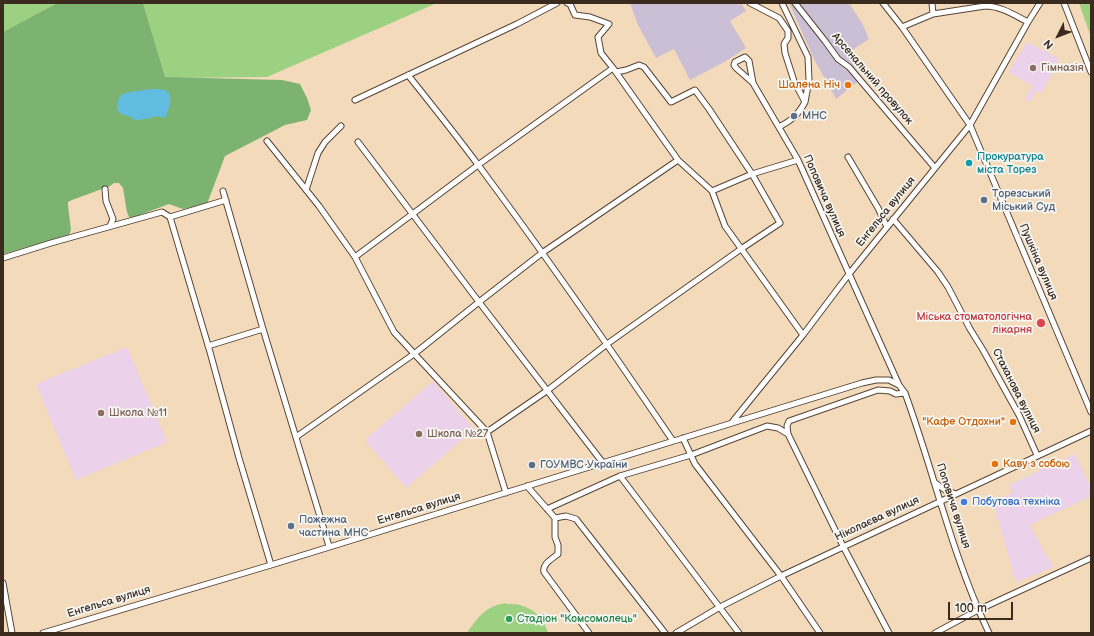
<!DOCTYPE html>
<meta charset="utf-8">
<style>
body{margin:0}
#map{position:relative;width:1094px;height:636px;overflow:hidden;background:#f2dabb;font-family:"Balsamiq Sans",sans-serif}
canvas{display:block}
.frame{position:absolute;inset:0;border:4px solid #3b2a1e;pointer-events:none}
.north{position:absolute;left:1038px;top:16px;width:40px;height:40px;-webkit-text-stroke:3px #f6f6f2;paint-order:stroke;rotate:228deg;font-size:11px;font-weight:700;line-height:16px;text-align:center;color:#3b2a1e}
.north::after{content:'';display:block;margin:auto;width:14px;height:18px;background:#3b2a1e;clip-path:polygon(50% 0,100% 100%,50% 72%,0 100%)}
.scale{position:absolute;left:948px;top:602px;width:65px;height:18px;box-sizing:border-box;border:2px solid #3b2a1e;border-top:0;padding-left:5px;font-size:12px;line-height:14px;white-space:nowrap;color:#3b2a1e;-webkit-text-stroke:3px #f6f6f2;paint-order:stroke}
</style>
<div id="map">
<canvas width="1094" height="636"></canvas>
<div class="frame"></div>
<div class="north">N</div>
<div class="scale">100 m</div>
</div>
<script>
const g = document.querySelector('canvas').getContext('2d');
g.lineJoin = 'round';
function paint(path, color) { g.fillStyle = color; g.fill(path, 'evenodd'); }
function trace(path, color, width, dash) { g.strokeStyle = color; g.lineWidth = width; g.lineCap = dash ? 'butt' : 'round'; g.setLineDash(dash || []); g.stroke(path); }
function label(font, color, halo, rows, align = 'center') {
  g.font = font + ' "Balsamiq Sans",sans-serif'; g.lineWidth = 3.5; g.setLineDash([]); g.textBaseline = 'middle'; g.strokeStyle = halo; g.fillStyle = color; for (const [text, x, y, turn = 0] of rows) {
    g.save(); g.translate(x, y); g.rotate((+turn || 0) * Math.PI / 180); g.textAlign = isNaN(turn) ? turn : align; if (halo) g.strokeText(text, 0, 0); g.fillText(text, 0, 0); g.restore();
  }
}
const built = new Path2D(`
 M1027,42l16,9 1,-1 15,9 -2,4 1,1 -17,29 -5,-2 -6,11 -5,-3 5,-7 -1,-3h3l1,-3 -24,-14z
 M127,347l40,95 -91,38 -40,-96z
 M433,381l41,48 -68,59 -41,-48z
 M1075,454l16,34v8l-61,29 17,32h1l6,10 -38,15 -22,-77 9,-3 -2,-4 11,-5 -3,-8z`);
const industrial = new Path2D(`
 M630,3h106l2,2 3,-2 5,8 -16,10 16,27 -20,13 -36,19 -16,-31 -18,9 -18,-33z
 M789,3h51v1l9,-1 13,20 7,16 -18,12 -1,9 12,18 -26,21 -21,-38z`);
const green = new Path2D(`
 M3,3h54l-54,29z
 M143,3h294l-170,74 -102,1z
 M1079,3h12v34z
 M506,603l1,1c20,-1 36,10 41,29h-81c11,-16 19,-27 39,-30z`);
const forest = new Path2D(`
 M57,3h86l22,74 117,3 18,4 7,14 4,12 -4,10 -22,5 -60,31 -18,48 -24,5 -14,-5 -35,13h-5l-2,-5 -4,-24 -4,-5h-5l-4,3 -38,14 -4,2v4l3,24 -2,5 -66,19v-222z`);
const water = new Path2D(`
 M151,89c15,0 23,1 18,18 -1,3 -1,6 -3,9l-2,2 -6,-2c-4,1 -17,4 -21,4 -1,0 -6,-2 -6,-3 -7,-2 -15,-3 -14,-13 1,-3 2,-7 4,-9 4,-3 24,-5 30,-6z`);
const minor = new Path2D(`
 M567,3l3,1 5,11 15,2 19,7 -11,13 3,16 12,15 65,92 34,31 40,-17 46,-14
 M750,3l29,15 9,13v7l-4,6 1,9 9,28 11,21c-7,13 -13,18 -26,25
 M782,3l26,54 1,23 -4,22
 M795,3l30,38 13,18 11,8 86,101
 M883,3l19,24 68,98 121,287
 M932,3l1,11
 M1064,3l27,69
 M902,27l31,-13 52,-8c16,0 29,9 43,16
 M408,75c24,30 48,60 71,91 67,90 131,182 194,275
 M753,83l-17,-15 -2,-3 1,-3 10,-5 4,4 4,22 45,77 101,225 6,8c29,79 47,163 84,240
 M355,100l162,-76 40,-21
 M267,141l52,65 36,51 39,75 93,100 19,61
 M358,142l121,160 124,161
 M848,157l30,51 9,19
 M105,189l1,12 7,18 -3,7
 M306,190l12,-37 7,-11 16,-16
 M223,191l40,138 66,217
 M712,191l13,35 78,109
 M170,217l56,-17
 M893,219l45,53 10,15 22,42 13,21 36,65 18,40
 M355,257l123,-92 135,-97
 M3,258l48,-15 111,-31 8,5 40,135 29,106 32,107
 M208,346l55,-17
 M733,421l70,-86 46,-61 121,-149 58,-103 12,-19
 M487,432l61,-42 59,-46 134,-95 39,-26 -28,-49 -43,-65 -14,-19 -24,12 -27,-35 -5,-2 -13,5 -10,2
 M296,437l118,-83 65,-52 63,-49 136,-93
 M683,438l12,26 86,112 39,57
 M620,476l119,157
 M934,482l11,8 11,4
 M527,486l28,32v19l3,8v9c-6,5 -16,10 -14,18l45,61
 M547,509l73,-33 71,-21 76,-29 11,2 10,6
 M555,518l11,-2 10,3 89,114
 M3,583l9,50
 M43,633l228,-68 591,-182 14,-3h13l10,5
 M676,633l44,-26 61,-31 310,-145
 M889,633l-46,-87 -55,-112 -1,-8 2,-5 89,-31 12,1 6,3 9,-1
 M935,633l43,-23 113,-52`);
const markers = [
 [1033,68,4,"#8d6e63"],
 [848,85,4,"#e8710a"],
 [794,116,4,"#5c6f8a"],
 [969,163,4,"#0f9aa8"],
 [984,200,4,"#5c6f8a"],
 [1041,323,5,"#e0444e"],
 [101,413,4,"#8d6e63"],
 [1013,422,4,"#e8710a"],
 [419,434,4,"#8d6e63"],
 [995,464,4,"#e8710a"],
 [532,465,4,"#5c6f8a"],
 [964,502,4,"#3f7fe0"],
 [291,526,4,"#5c6f8a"],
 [509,619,4,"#2e9e5b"]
];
const educationNames = [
 ["Гімназія",1041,68],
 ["Школа №11",109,413],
 ["Школа №27",427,434]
];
const streetNames = [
 ["Арсенальний провулок",872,79,49],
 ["Поповича вулиця",824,196,66],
 ["Енгельса вулиця",886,212,-51],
 ["Пушкіна вулиця",1038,262,67],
 ["Стаханова вулиця",1016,391,63],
 ["Поповича вулиця",953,506,72],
 ["Енгельса вулиця",419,509,-17],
 ["Ніколаєва вулиця",877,519,-25],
 ["Енгельса вулиця",109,602,-17]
];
const foodNames = [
 ["Шалена Нiч",840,85],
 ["\"Кафе Отдохни\"",1005,422],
 ["Каву з собою",1003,464,"left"]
];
const serviceNames = [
 ["МНС",802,116],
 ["Торезський",992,194],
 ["Міський Суд",992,207],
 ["ГОУМВС України",540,465],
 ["Пожежна",299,520],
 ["частина МНС",299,533]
];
const cultureNames = [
 ["Прокуратура",977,157],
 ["міста Торез",977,170]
];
const healthNames = [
 ["Міська стоматологічна",1032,317],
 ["лікарня",1032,330]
];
const shopNames = [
 ["Побутова техніка",972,502]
];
const leisureNames = [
 ["Стадіон \"Комсомолець\"",517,619]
];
paint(built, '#ecd1ea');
paint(industrial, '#cbbfd5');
paint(green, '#9cd182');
paint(forest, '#7db370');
paint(water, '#62bce0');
trace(minor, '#564436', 7);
trace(minor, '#fff', 5);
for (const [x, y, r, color] of markers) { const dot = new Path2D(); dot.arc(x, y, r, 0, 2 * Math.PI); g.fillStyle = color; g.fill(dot); trace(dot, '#f6f6f2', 1.5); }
label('11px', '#785e54', '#f6f6f2', educationNames, 'left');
label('11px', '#3b2a1e', '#f6f6f2', streetNames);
label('11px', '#c56008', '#f6f6f2', foodNames, 'right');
label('11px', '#4e5e75', '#f6f6f2', serviceNames, 'left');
label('11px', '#0d838f', '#f6f6f2', cultureNames, 'left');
label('11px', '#be3a42', '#f6f6f2', healthNames, 'right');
label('11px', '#366cbe', '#f6f6f2', shopNames, 'left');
label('11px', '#27864d', '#f6f6f2', leisureNames, 'left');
</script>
